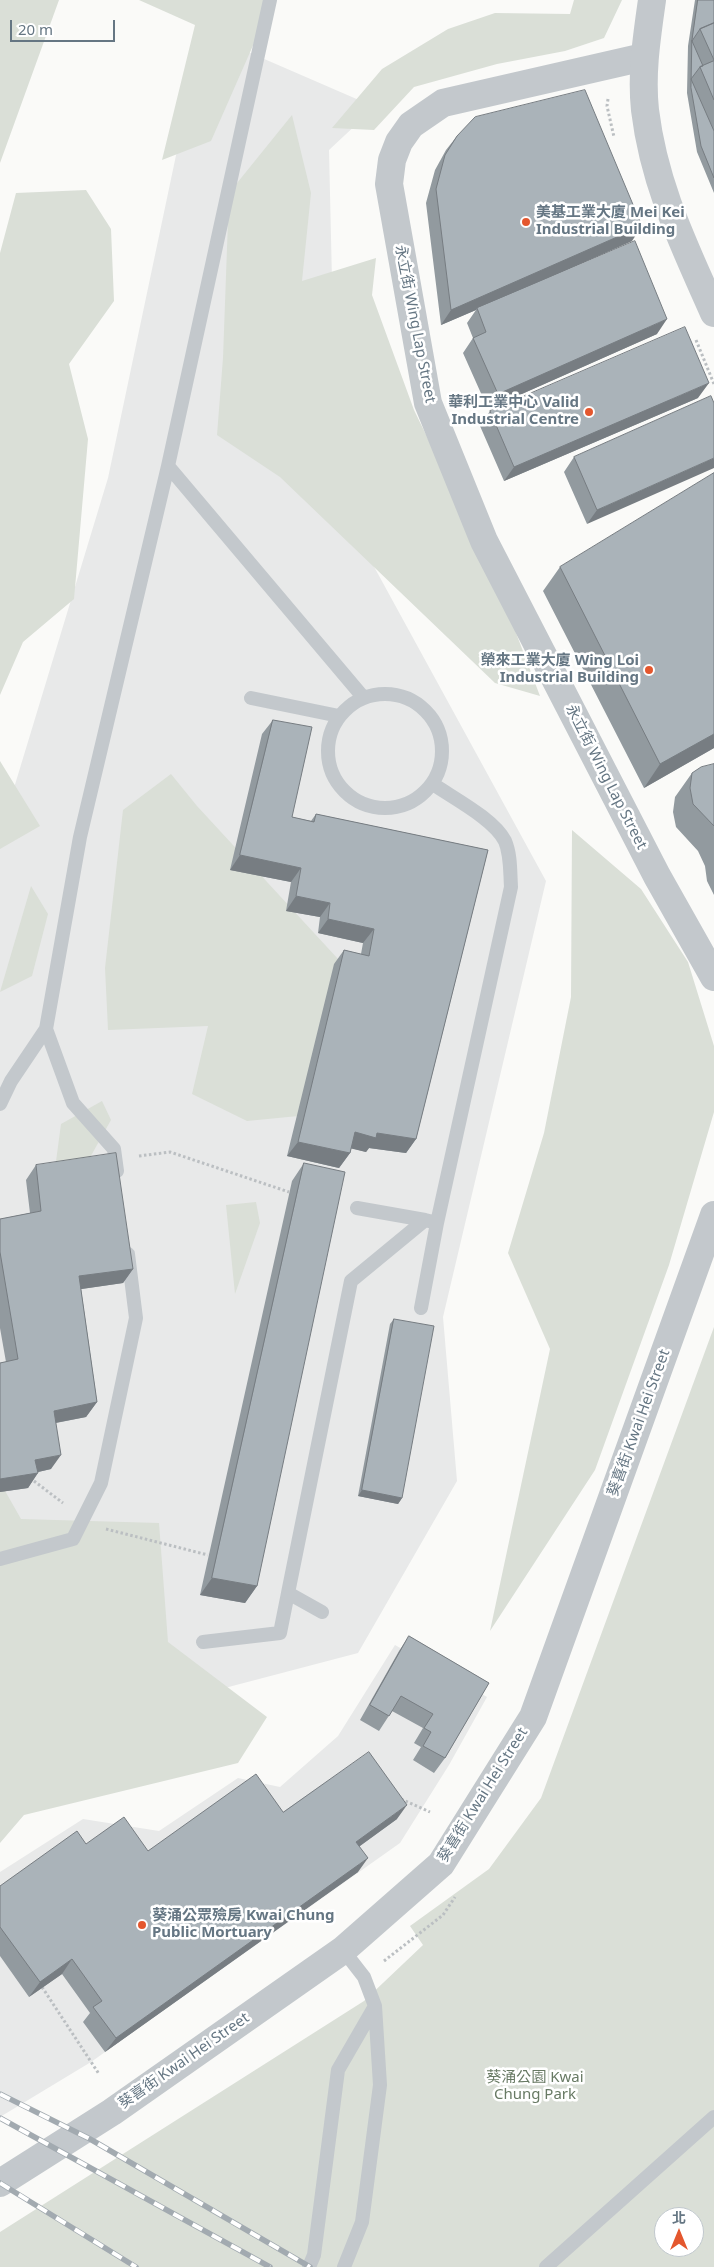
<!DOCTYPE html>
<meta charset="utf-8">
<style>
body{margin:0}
#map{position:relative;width:714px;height:2267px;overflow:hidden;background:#fafaf8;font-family:"Noto Sans","Noto Sans TC",sans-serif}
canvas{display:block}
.north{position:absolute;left:654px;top:2207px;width:50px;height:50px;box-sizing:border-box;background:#fff;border:1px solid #c1c8cd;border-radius:50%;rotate:0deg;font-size:14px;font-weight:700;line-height:20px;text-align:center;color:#657683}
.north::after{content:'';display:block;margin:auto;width:18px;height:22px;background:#e4572e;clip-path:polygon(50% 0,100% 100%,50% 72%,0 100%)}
.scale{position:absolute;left:10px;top:20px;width:105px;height:22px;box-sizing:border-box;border:2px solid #657683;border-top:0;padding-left:6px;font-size:15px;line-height:18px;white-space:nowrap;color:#657683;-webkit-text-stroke:4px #fff;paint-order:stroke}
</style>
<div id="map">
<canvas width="714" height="2267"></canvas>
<div class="north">北</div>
<div class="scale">20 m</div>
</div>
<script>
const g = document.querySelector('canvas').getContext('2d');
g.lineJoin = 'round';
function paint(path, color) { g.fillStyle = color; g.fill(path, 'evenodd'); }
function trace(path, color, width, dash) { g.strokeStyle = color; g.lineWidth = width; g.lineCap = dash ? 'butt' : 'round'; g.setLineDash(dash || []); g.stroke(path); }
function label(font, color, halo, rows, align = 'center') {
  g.font = font + ' "Noto Sans","Noto Sans TC",sans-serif'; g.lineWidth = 5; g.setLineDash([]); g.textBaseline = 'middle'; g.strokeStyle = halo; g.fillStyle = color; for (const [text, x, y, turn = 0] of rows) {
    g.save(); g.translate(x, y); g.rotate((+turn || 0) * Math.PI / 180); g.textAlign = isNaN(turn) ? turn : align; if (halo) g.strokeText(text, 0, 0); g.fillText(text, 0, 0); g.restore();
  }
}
const built = new Path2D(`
 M202,32l173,75 -46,43 8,349 209,382 -103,436 14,164 -99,172 -198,52 -160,-23v-848l108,-356z
 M395,1645l92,52 -38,68 -49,78 -309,219 -91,55v-245l83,-53 76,12 79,-53 42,9 58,-51z`);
const green = new Path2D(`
 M0,0h59l-59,163z
 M139,0h134l-62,141 -49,19 33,-135z
 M574,0h48l-18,38 -39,13 -68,13 -83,23 -40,43 -42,-2 50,-59 66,-40 47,-16 75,1z
 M292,115l19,78 -9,88 74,-23 -4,37 42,115 80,165 46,121 -45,-13 -215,-206 -63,-42 6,-77 6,-165z
 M86,190l25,39 3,72 -45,63 19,75 -14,160 -51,43 -23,53v-442l16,-60z
 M0,761l40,65 -40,23z
 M171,774l26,32 188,204 -35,101 -103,10 -55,-27 16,-68 -100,4 -3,-62 18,-158z
 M572,830l69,59 47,73 26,84v66l-45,153 -74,205 -105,161 60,-282 -42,-96 36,-120 27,-136z
 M31,886l17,28 -16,62 -32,16z
 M102,1101l9,19 -65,116 15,-112z
 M256,1202l4,21 -25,71 -9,-89z
 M714,1327v940h-714v-35l364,-231 59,-56 -13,-19 79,-57 52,-71zM664,2217h30v30h-30z
 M0,1482l21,37 138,4 9,119 99,75 -29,46 -214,52 -24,28z`);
const path = new Path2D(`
 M608,99l-1,7 7,31
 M696,340l18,44
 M139,1156l31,-4 119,40
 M30,1478l33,25
 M106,1529l102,26
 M401,1799l29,13
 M384,1961l59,-46 12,-18
 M42,1987l57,87`);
const service = new Path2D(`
 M168,466l195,231
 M328 751a57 57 0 1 1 114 0a57 57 0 1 1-114 0Z
 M251,698l88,18
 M46,1029l34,-192 88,-371 102,-466
 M0,1104l11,-23 35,-52 27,74 41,46 3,22
 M357,1208l68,12
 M421,1308l16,-85
 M0,1559l73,-20 28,-56 35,-165 -8,-64
 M322,1612l-34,-19 63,-312 74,-61 12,3 74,-336c-1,-15 0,-32 -6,-46 -11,-22 -52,-43 -72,-57
 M203,1642l77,-9 8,-40
 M343,1950l21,27 11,29 5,79 -18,137 -18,45
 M309,2267l5,-12 24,-185 37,-64
 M546,2267l168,-150`);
const minor = new Path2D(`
 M644,57l-201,46 -32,22 -12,17 -7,18 -3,24 39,219 56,138 173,335 57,101`);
const tertiary = new Path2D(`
 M652,0c-5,36 -11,73 -7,110 9,75 39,135 69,203
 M0,2183l112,-71 231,-162 98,-86 92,-147 181,-502`);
const rail = new Path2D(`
 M0,2094l90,45 220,128
 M0,2118l270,149
 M0,2183l136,84`);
const wall = new Path2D(`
 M695,0h19v193l-17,-41 -10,-59 1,-47z
 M457,136l175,105 -83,37 108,56 -169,75 -25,-56 10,-15 -6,-15 9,-13 -35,15 -15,-122 9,-33 11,-20z
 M711,396l-124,128 -23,-52 10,-15z
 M698,398l-194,83 -24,-55 10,-15z
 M714,473v275l-70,40 -101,-197 17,-24z
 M273,720l19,97 19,4 5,-7 172,36 -72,289 -10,14 -37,-5 -3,4 -15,-4 -1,5 -11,15 -52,-12 47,-192 10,-14 17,4 2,-11 -45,-10 2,-16 -34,-6 5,-29 -61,-12 32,-136z
 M714,764v131l-7,-14 -2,-15 -7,-15 -22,-24 -3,-15 2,-15 17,-24z
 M304,1163l-47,423 -12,17 -45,-8 92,-414z
 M36,1165l97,104 -10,14 -42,6 16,113 -11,15 -30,6 -5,46 -13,3 -10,16 -28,4v-129l6,-1 -6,-34v-109l30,-6 -4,-33z
 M394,1319l8,179 -4,6 -40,-8 32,-172z
 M409,1636l80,47 -44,75 -11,15 -21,-13 8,-13 -7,-4 9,-15 -31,-17 -13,20 -19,-11 39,-69z
 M283,1812l114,7 -37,27 -2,26 -253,180 -22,-30 7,-9 -28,-39 -33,23 -29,-41v-70l86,-42 62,7z`);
const shadedWall = new Path2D(`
 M642,226l-10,15 -155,68v-1l-1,2 -35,15 10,-15z
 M667,319l-10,15 -169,75 10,-15z
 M709,383l-11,15 -194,83 10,-14z
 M714,458v10l-127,56 10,-14z
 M714,734v14l-70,40 16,-24z
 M240,855l61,13 -10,14 -61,-12z
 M296,896l34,7 -10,14 -34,-6z
 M328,919l46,10 -11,14 -45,-10z
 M355,1132l22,1 39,6 -10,14 -37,-5 -3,4 -21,-5z
 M298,1142l52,11 -11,15 -52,-12z
 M133,1269l-10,14 -55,8 11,-15z
 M97,1402l-11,15 -42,8 10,-14z
 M61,1455l-10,14 -26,6 10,-15z
 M38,1473l-10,15 -28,4v-13z
 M362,1490l40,8 -4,6 -40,-8z
 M212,1578l45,8 -12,17 -45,-8z
 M407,1805l-10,14 -51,37 10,-14z
 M368,1858l-10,14 -253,180 11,-14z
 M72,1959l-10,15 -33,23 11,-15z`);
const building = new Path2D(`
 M698,0h16v23l-14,6 -8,12z
 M714,23v37l-14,-31z
 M692,41l11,25 -3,1 -9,12 23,52v47l-13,-32 -10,-58z
 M714,61v39l-14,-33z
 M585,90l57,136 -191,84 -15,-121 9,-34 12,-19 18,-19z
 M635,241l32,78 -169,75 -25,-56 13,-6 -9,-24z
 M685,327l24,56 -195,84 -24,-56z
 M711,396l3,7v55l-117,52 -23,-53z
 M714,473v261l-54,30 -100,-197z
 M273,720l39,7 -20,90 22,5 2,-8 172,36 -72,289 -39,-6 -1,5 -21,-6 -5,21 -52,-11 46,-192 25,6 5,-27 -46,-10 2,-16 -34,-7 5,-28 -61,-13z
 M714,764v62l-21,-22 -3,-16 2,-15 9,-6z
 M116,1153l17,116 -54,7 18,126 -43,9 7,44 -26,5 3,13 -38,6v-116l18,-4 -18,-107v-33l41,-8 -5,-46z
 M304,1163l41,9 -88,414 -45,-8z
 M394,1319l40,7 -32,172 -40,-8z
 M409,1636l80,47 -44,75 -22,-12 8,-14 -7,-4 9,-14 -32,-18 -12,20 -19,-11z
 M369,1752l38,53 -51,37 12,16 -252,180 -23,-31 9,-6 -30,-42 -32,23 -40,-55v-41l77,-55 9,13 38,-27 24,34 108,-77 27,38z`);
const markers = [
 [526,222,5,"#e4572e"],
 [589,412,5,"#e4572e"],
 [649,670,5,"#e4572e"],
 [142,1925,5,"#e4572e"]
];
const poiNames = [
 ["美基工業大廈 Mei Kei",536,213],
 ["Industrial Building",536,230],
 ["華利工業中心 Valid",579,403,"right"],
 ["Industrial Centre",579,420,"right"],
 ["榮來工業大廈 Wing Loi",639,661,"right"],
 ["Industrial Building",639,678,"right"],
 ["葵涌公眾殮房 Kwai Chung",152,1916],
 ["Public Mortuary",152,1933]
];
const streetNames = [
 ["永立街 Wing Lap Street",415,324,79],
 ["永立街 Wing Lap Street",606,777,63],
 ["葵喜街 Kwai Hei Street",639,1423,-70],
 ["葵喜街 Kwai Hei Street",483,1795,-58],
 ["葵喜街 Kwai Hei Street",184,2061,-35]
];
const parkNames = [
 ["葵涌公園 Kwai",535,2078],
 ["Chung Park",535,2095]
];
paint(built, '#e8e9e9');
paint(green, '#dadfd7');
trace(path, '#bbbfc2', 3, [2.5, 2.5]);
trace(service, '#c3c8cc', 14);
trace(minor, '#c3c8cc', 28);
trace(tertiary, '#c3c8cc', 28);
trace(rail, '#a2aab0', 5.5);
trace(rail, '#fff', 4, [11]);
paint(wall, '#929a9f');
paint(shadedWall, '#777d82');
paint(building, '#aab3b9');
trace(building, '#777d82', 1);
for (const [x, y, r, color] of markers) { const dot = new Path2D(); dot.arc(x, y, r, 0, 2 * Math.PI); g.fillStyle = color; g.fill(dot); trace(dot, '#fff', 2); }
label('bold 15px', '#657683', '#fff', poiNames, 'left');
label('15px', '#657683', '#fff', streetNames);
label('15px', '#687a64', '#fff', parkNames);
</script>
